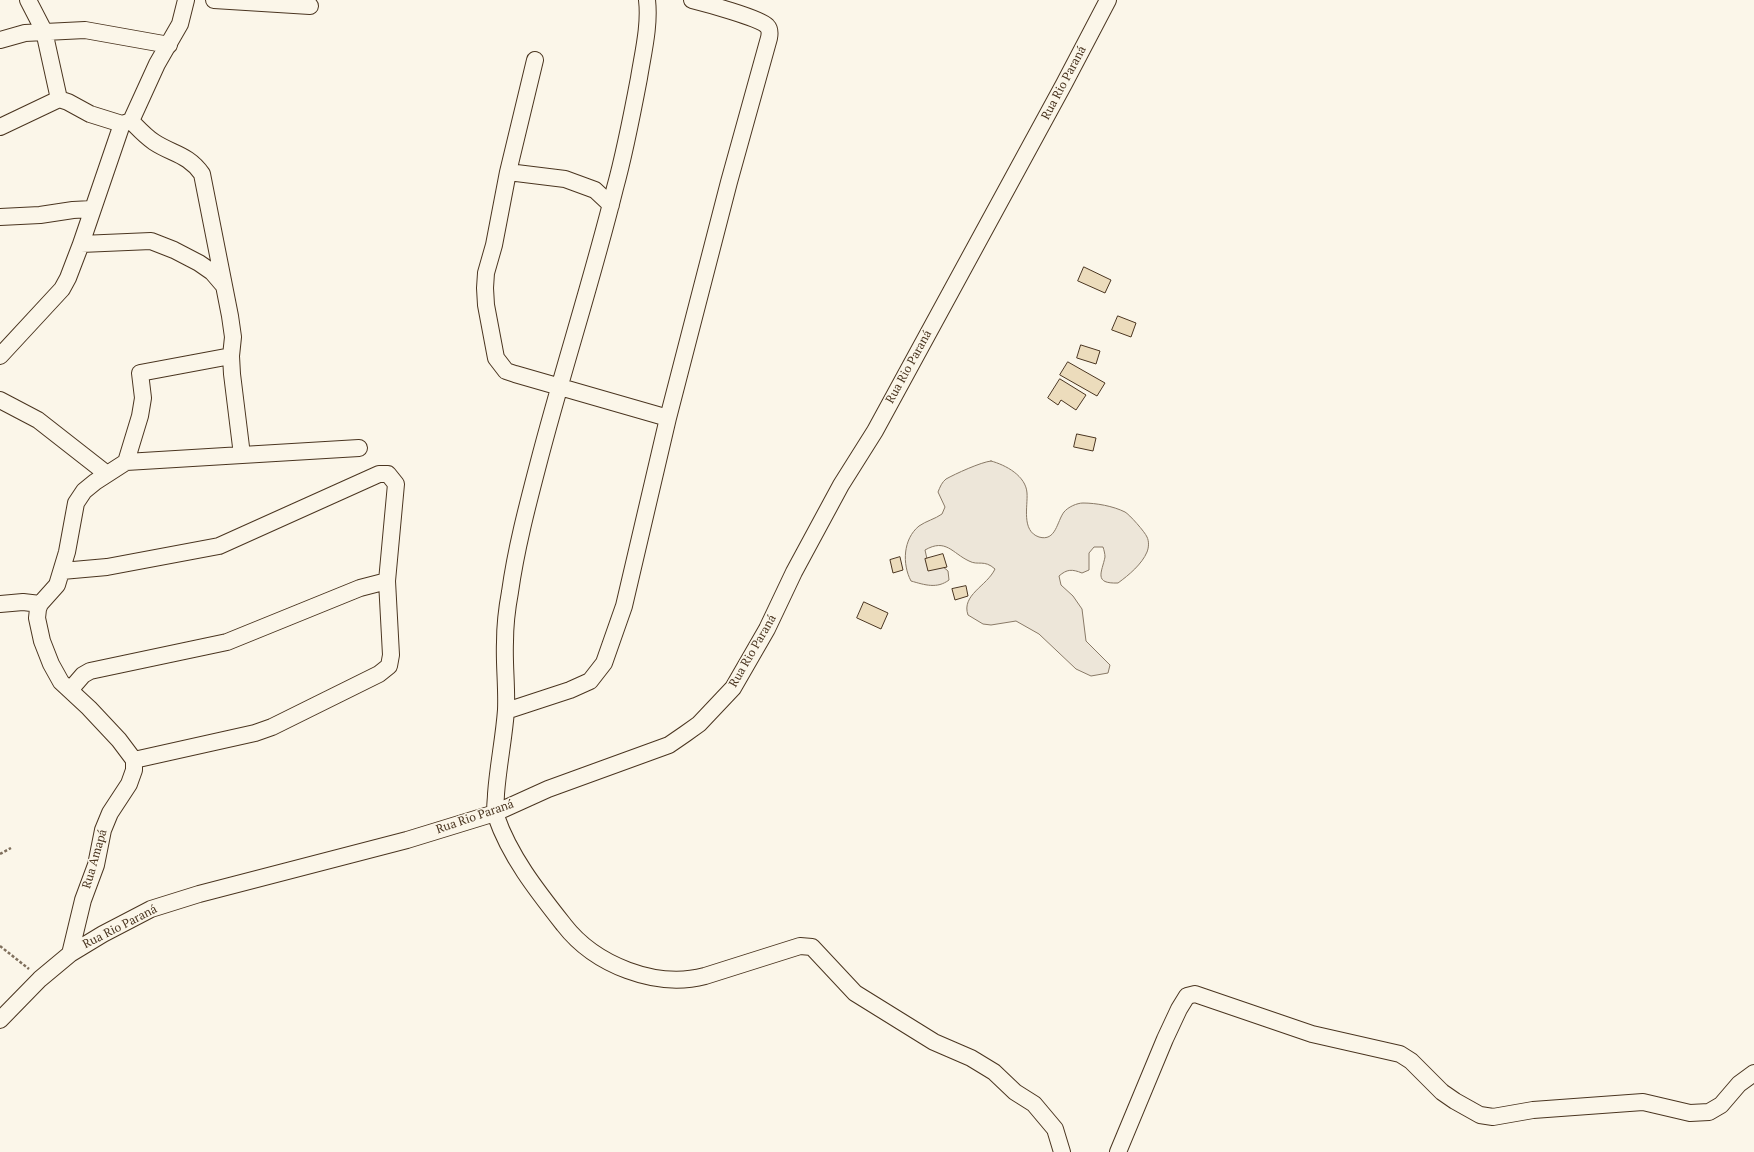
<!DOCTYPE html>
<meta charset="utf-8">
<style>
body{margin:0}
canvas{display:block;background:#fbf6e9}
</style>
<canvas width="1754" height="1152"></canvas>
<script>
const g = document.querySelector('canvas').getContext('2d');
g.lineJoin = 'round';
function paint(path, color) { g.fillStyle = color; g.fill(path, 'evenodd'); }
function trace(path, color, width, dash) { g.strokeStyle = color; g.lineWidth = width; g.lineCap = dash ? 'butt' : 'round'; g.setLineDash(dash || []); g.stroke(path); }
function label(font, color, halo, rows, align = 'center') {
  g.font = font + ' "PT Serif",serif'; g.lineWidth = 3; g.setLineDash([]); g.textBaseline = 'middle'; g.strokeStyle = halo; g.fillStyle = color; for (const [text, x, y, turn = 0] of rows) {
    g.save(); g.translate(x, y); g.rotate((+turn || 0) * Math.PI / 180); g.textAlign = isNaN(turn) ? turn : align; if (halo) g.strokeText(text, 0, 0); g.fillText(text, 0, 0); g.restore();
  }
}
const green = new Path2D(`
 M991,461c15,4 35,15 36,32 1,13 -6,38 12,44 17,5 18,-16 25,-25 4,-5 13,-9 19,-9 13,0 30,3 42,9 4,2 20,20 22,25 2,4 2,10 0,15 -5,12 -18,23 -29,31 -25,1 -16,-11 -13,-26 0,-3 -1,-7 -2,-10h-9l-5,6v17l-7,3c-10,-4 -15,-4 -23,3l2,9 12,11 9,13 4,32 24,24 -2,8 -17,3 -15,-7 -37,-35 -23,-13 -25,4 -8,-1 -15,-9c-7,-20 19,-29 27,-46 -11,-10 -17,-3 -26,-8 -17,-8 -23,-23 -44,-11l2,9 15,7 6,5 1,9c-12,9 -24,5 -38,1 -9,-17 -8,-42 8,-55 7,-5 16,-7 23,-12l3,-7 -7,-15c2,-5 4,-10 8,-13 9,-5 35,-17 45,-18z`);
const building = new Path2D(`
 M1084,267l27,13 -6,13 -27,-12z
 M1118,316l18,7 -5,14 -19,-7z
 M1081,345l19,6 -4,13 -19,-6z
 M1068,362l37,21 -8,13 -37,-21z
 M1060,379l26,16 -10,15 -15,-10 -3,5 -10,-7z
 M1077,434l19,4 -3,13 -19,-4z
 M943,554l4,13 -19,4 -3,-12z
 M900,557l3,13 -10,3 -3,-13z
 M966,586l2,10 -13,4 -3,-11z
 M864,602l24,11 -7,16 -24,-11z`);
const path = new Path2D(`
 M0,854l11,-6
 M0,946l29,23`);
const minor = new Path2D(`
 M28,0l16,31 15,68
 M214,0l96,6
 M647,0c3,25 -4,53 -8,78 -7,37 -14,74 -24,110 -23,93 -53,184 -77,277 -11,42 -22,84 -28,127 -3,16 -5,33 -5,50 -1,22 2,45 1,68 -2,28 -8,56 -10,84 0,7 -2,15 0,22 14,41 42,76 68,109 31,40 92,64 141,51l95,-30 12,1 43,46 79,49 37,16 23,14 21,20 19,12 21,25 7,23
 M0,40l25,-7 60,-3 84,15
 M535,60l-27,112 -14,73 -8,28 -1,15 1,17 10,53 10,13 9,3 153,44
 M0,127l59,-28 9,3 22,12 32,10
 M508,172l57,7 30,11 16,15
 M0,217l40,-2 33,-5 19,-1
 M81,244l41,-120 9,-3
 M0,356l62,-67 6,-11 13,-34 70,-3 23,9 25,13 13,9 12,14
 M0,400l38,20 69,54
 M242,455l117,-7
 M126,462l14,-46 3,-18 -3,-25 91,-17
 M62,571l45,-4 112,-21 160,-72h9l8,10 -9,97 4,74 -2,11 -10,8 -107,53 -17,6 -121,27
 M0,604l23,-2 17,2
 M70,690l13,-15 7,-4 137,-29 133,-54 27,-7
 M506,711l64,-21 20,-9 14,-18 20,-57 44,-188 61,-236 40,-144c1,-5 1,-9 -2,-12 -7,-8 -63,-23 -75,-26
 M70,954l13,-54 13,-35 7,-35 7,-17 19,-29 5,-14v-10l-15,-20 -30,-32 -28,-26 -10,-18 -9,-23 -5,-23 1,-9 2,-5 17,-19 10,-33 9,-49 8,-12 11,-9 31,-20 116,-7 -10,-81 -1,-18 2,-19 -3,-21 -28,-142c-14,-20 -30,-20 -48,-32 -9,-6 -16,-14 -23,-21l26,-57 23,-40 6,-24
 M0,1020l40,-41 30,-25 33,-20 48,-25 48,-15 208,-54 88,-27 53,-24 121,-44 16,-11 14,-10 34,-36 34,-59 27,-57 47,-87 34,-54 189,-347 44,-84
 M1118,1152l47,-113 14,-30 8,-13 8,-2 117,40 88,20 11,7 31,31 13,9 25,14 13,2 40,-7 110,-8 47,11 19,-1 12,-7 18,-21 15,-11`);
const streetNames = [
 ["Rua Rio Paraná",1064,83,-62],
 ["Rua Rio Paraná",909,367,-61],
 ["Rua Rio Paraná",753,651,-60],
 ["Rua Rio Paraná",475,817,-19],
 ["Rua Amapá",95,859,-74],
 ["Rua Rio Paraná",120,927,-27]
];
paint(green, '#ede6d9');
trace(green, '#887966', 1);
paint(building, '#ecdcbc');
trace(building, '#4a3520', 1);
trace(minor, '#4a3520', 18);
trace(path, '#7f6f5c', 2.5, [3, 2]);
trace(minor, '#fbf6e9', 16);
label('12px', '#4a3520', '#fbf6e9', streetNames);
</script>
